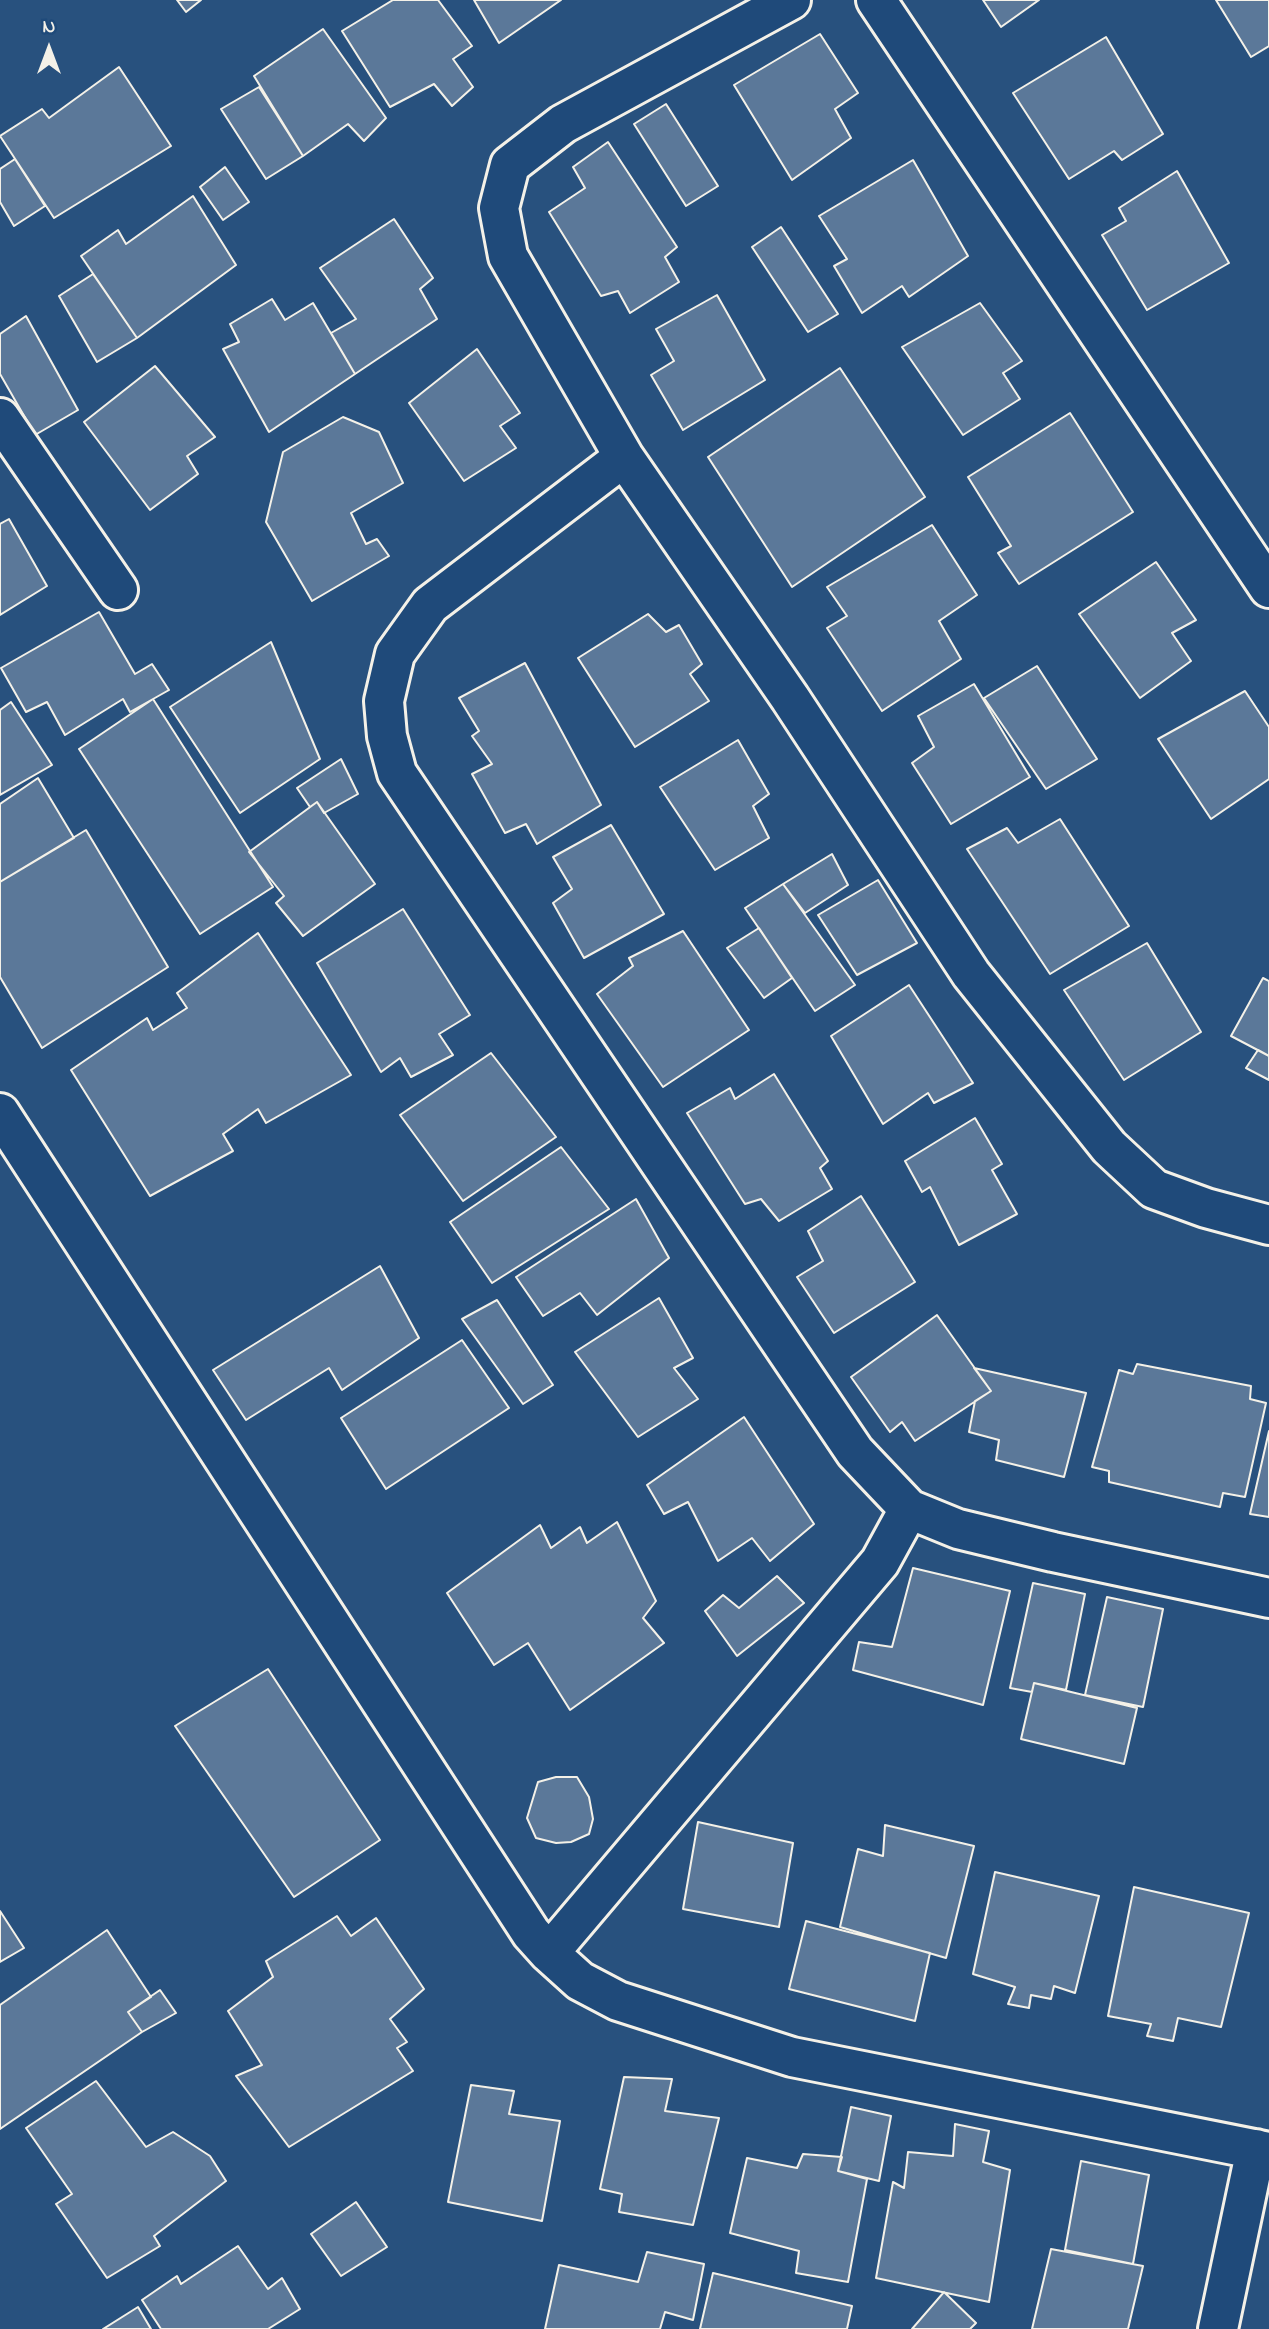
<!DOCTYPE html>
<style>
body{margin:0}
#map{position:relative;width:1269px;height:2329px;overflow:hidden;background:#28517e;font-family:"Indie Flower",sans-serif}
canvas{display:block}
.north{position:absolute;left:14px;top:14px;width:70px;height:70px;-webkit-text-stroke:5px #1f4a7a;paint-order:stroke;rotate:0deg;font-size:19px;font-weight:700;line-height:28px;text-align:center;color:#f4f1e8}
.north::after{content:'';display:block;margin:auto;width:24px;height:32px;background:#f4f1e8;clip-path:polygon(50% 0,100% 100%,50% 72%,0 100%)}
</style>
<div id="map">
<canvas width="1269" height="2329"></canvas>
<div class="north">N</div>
</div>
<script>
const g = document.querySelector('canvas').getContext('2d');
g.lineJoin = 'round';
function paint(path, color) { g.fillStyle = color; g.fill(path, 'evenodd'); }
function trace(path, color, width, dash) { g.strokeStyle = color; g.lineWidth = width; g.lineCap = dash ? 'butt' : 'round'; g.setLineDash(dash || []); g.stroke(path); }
const building = new Path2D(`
 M177,0h24l-15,12z
 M393,0h45l34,46 -19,13 20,28 -21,19 -18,-22 -44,23 -48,-76z
 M474,0h87l-62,43z
 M983,0h56l-38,27z
 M1216,0h53v46l-18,11z
 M323,29l63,89 -22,23 -16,-17 -45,32 -49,-80z
 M820,34l38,59 -23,16 16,29 -59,42 -58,-95z
 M1106,37l57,97 -41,26 -8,-9 -45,28 -56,-86z
 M119,67l52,79 -117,72 -54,-82 42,-27 7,9z
 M259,87l44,69 -37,23 -45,-70z
 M666,104l52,82 -32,20 -52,-82z
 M608,142l69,105 -12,10 14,25 -49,31 -12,-22 -17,5 -52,-84 36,-24 -12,-21z
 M15,159l30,47 -31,20 -14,-24v-33z
 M913,160l55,96 -59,41 -7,-11 -40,27 -28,-47 13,-7 -28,-43z
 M225,167l24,35 -26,18 -23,-33z
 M1177,171l52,92 -82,47 -45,-75 24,-14 -7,-13z
 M193,196l43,69 -99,73 -56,-82 37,-26 8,14z
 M394,219l39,59 -13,11 17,30 -82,55 -24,-41 25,-14 -36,-51z
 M781,227l57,87 -30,18 -56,-85z
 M93,274l44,64 -40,24 -38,-66z
 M717,295l48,85 -82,50 -32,-55 23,-14 -18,-32z
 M272,299l13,21 28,-17 42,71 -86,58 -46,-83 16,-7 -9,-18z
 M980,303l42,58 -19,12 17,26 -57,36 -61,-88z
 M26,316l52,94 -43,25 -35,-61v-40z
 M477,349l43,64 -20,13 16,22 -52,33 -55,-78z
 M155,366l60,71 -28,19 11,18 -48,36 -66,-88z
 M840,368l85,129 -133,90 -84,-130z
 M1070,413l63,99 -114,72 -21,-31 13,-7 -43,-69z
 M343,417l36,15 24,51 -52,30 15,31 11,-5 12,17 -77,45 -46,-79 17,-70z
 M9,519l38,67 -47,29v-91z
 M932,525l45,70 -38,26 22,38 -79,52 -55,-83 20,-12 -20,-29z
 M1156,562l40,58 -24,13 19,28 -51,37 -61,-84z
 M99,612l36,62 17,-10 17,26 -39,22 -7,-13 -58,36 -18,-33 -21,10 -25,-44z
 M648,614l18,18 13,-7 23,39 -12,10 19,27 -74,46 -57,-89z
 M271,642l49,117 -80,54 -70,-106z
 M525,663l76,142 -64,39 -11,-20 -21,9 -33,-59 20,-10 -20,-28 7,-5 -20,-33z
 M1037,666l60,93 -51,30 -62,-91z
 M974,684l56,93 -79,47 -39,-61 22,-16 -16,-31z
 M1245,691l24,36v52l-58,40 -53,-80z
 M153,699l120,188 -73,47 -121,-185z
 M11,702l41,63 -52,30v-85z
 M738,740l31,54 -16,12 16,32 -54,32 -55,-83z
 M341,759l17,35 -34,19 -7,-11 -7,5 -13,-19z
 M38,778l36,60 -74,44v-78z
 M317,802l58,82 -72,52 -27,-33 8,-7 -35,-44z
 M1060,819l69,107 -79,48 -83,-125 40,-21 11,15z
 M611,825l53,89 -80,44 -31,-55 19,-14 -19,-32z
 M86,830l82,137 -126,81 -42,-71v-95z
 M832,854l16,31 -43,28 -22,-29z
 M878,880l39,63 -60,32 -39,-60z
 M783,884l72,101 -40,26 -70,-103z
 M403,909l67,106 -31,19 14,21 -42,22 -11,-19 -19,14 -64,-109z
 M759,928l33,50 -28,20 -37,-50z
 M683,931l66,99 -86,57 -66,-93 36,-28 -4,-8z
 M258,933l93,142 -85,48 -8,-14 -35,25 10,17 -83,45 -79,-126 76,-52 6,12 34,-22 -10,-15z
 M1147,943l54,89 -77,48 -60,-90z
 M1263,978l6,3v75l-38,-20z
 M909,985l64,98 -39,20 -6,-10 -45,31 -52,-88z
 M1258,1050l11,6v24l-23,-12z
 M491,1053l65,84 -93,64 -63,-86z
 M774,1074l54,87 -8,7 12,21 -53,32 -18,-22 -16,5 -58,-91 43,-25 5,11z
 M975,1118l27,46 -10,6 25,44 -58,31 -29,-58 -8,5 -17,-31z
 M561,1147l48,62 -117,74 -42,-61z
 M861,1196l54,86 -81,51 -37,-56 26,-16 -15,-30z
 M636,1199l33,59 -72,57 -17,-22 -37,23 -27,-39z
 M380,1266l39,72 -77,52 -13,-22 -83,52 -33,-50z
 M659,1298l34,60 -19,10 24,31 -60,38 -63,-85z
 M497,1300l56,85 -30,19 -61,-85z
 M937,1315l54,76 -76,50 -13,-19 -12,10 -39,-55z
 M462,1340l47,68 -123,81 -45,-71z
 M1137,1364l114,22 -1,13 16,4 -21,94 -22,-4 -3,14 -111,-25v-11l-17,-4 27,-97 14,4z
 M974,1368l112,25 -22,84 -68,-17 3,-20 -30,-8 6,-31 16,-10z
 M744,1417l70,107 -44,37 -18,-23 -34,23 -30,-59 -24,12 -17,-29z
 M1269,1431v86l-19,-3z
 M617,1522l39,79 -13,17 21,25 -94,67 -42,-67 -34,22 -47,-72 93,-68 11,23 29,-21 7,16z
 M913,1568l97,23 -27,114 -130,-35 6,-28 33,5z
 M777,1576l27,27 -67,53 -32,-45 18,-16 16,13z
 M1033,1583l52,11 -19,96 -32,-7 -2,9 -22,-4z
 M1107,1597l56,12 -20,98 -58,-12z
 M268,1669l112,171 -86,57 -119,-171z
 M1034,1683l103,25 -13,56 -103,-25z
 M556,1777h21l12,20 4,22 -4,15 -18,8 -15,1 -20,-5 -9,-20 11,-36z
 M698,1822l95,21 -14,84 -96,-18z
 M885,1825l89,21 -28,112 -106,-31 18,-78 25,7z
 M995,1872l104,24 -24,97 -21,-7 -3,13 -20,-4 -2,13 -21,-4 7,-17 -42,-13z
 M1134,1887l115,26 -28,114 -43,-9 -5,23 -26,-5 4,-12 -43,-8z
 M0,1911l24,37 -24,14z
 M337,1916l14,20 25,-18 48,71 -34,30 17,23 -10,6 16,23 -124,76 -53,-71 26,-11 -34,-54 45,-34 -7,-16z
 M806,1921l124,32 -15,68 -126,-32z
 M107,1930l44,67 -23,15 14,20 -142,97v-124z
 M160,1990l16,23 -34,19 -14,-20z
 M624,2077l48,2 -7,32 54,7 -26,107 -74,-13 3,-18 -22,-5z
 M96,2081l50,66 27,-15 37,24 16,25 -72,55 6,10 -53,32 -51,-74 16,-10 -46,-66z
 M471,2085l43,6 -5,23 51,7 -18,100 -94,-19z
 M851,2107l40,9 -12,65 -41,-10z
 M955,2124l34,7 -6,31 27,8 -21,132 -113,-24 17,-96 11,6 4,-36 45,4z
 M803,2154l39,3 -4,14 29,8 -19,103 -52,-9 3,-22 -69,-18 17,-75 50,10z
 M1081,2161l68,14 -16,89 -68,-14z
 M356,2202l31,45 -46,29 -30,-42z
 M238,2246l30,43 14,-11 18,31 -32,20h-107l-19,-29 35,-24 4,8z
 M1051,2249l92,17 -15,63h-96z
 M647,2252l57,12 -11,56 -28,-8 -5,17h-115l14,-64 79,17z
 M713,2273l139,33 -5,23h-147z
 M944,2292l32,31 -6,6h-58z
 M138,2307l13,22h-48z`);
const minor = new Path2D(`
 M791,0l-228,124 -53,41 -11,43 9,48 116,201 166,241 181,276 138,173 45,42 52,19 63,17
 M876,0l393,588
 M0,418l118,172
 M624,457l-194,148 -35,49 -11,47 3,35 10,37 458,679 54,57 49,20 95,23 216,46
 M0,1113l531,820 18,20 31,28 38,20 174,56 477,95
 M549,1953l331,-391 29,-53
 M1218,2329l38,-180`);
paint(building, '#5b7899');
trace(building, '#f4f1e8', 2);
trace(minor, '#f4f1e8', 44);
trace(minor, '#1f4a7a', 38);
</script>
